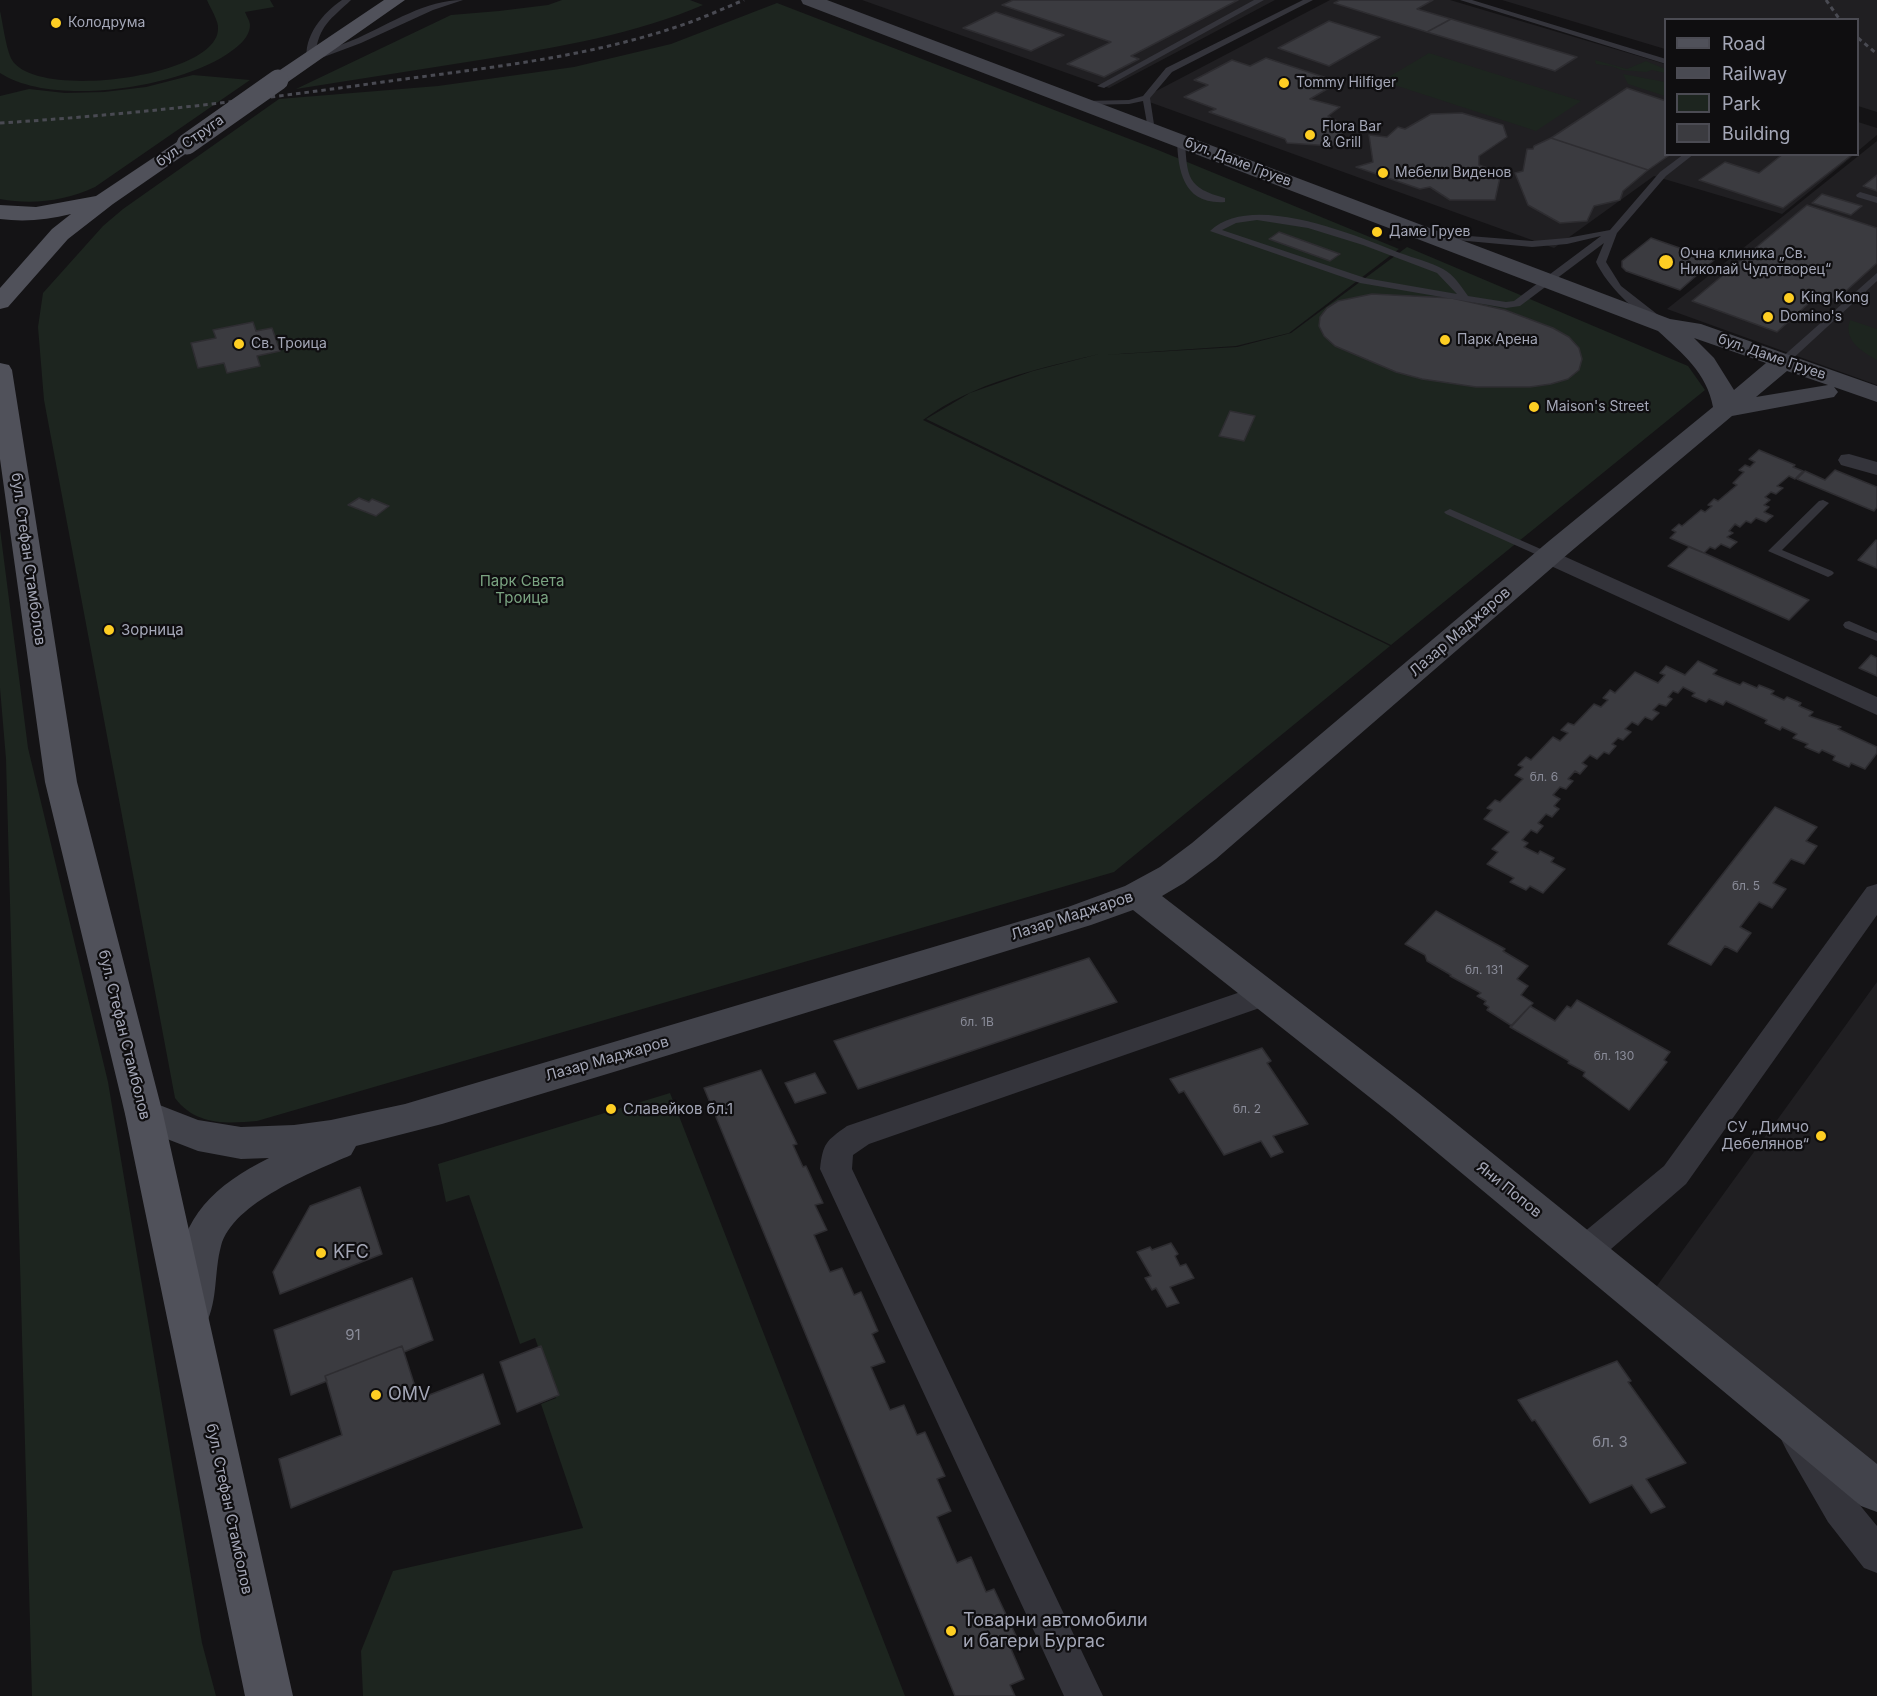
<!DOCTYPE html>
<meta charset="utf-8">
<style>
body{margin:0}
#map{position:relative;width:1877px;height:1696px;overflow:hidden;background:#141315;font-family:Inter,sans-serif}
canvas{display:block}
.legend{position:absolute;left:1664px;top:18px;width:195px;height:138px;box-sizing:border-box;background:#0f0e10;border:2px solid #4b4b53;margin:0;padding:8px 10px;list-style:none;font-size:18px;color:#a4a7b7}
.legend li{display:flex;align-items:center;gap:12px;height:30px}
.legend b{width:30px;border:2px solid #4b4b53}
</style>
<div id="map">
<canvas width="1877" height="1696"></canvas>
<ul class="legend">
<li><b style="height:8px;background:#50515a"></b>Road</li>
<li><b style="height:8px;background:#494a52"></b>Railway</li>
<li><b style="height:16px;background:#1d251f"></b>Park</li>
<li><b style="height:16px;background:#3b3b40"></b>Building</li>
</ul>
</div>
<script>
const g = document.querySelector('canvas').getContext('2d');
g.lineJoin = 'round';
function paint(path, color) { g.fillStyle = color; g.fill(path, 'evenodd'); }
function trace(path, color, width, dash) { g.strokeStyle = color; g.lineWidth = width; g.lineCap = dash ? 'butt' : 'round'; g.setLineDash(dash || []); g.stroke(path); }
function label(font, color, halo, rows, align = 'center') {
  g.font = font + ' Inter,sans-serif'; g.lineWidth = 4.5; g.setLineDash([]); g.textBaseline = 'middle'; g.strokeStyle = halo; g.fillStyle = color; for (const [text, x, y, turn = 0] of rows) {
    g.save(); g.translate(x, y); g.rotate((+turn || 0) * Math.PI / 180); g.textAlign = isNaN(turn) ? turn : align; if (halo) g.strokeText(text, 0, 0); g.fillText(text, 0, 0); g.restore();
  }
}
const built = new Path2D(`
 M862,0h413l-166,88z
 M1330,0h120l215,64 1,90 188,1 -72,59 -128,-38 -100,72 -413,-149z
 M1502,0h375v112l-19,-6v-86h-192l-1,29z
 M1858,122l19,6v7l-19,16z
 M1877,141v244l-210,-76z
 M1877,982v484l-223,-176z`);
const green = new Path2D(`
 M207,0h63l4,7 -29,5c1,3 5,9 5,13 0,15 -18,26 -29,33 -52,30 -168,49 -221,15v-62c3,13 6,38 12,49 25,41 206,17 206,-31 1,-8 -8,-21 -11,-29z
 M562,0h128l13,5c-68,29 -144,42 -217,54 -63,10 -127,20 -190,30l155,-74 48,-4 49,-6z
 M777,3l381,147 241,99 -110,84 -53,13 -132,9 133,-8 54,-14 116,-86 281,119 17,24 -314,255 -465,-226 44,-26 63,-22 66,-17c-61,15 -125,28 -176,66l467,226 -276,226 -857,249c-31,3 -62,4 -82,-23l-131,-698 -6,-73 5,-34 60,-67 20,-17 156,-110 159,-13 136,-19 97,-23z
 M1429,53l152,48 -45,30 -154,-50z
 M1595,60l32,9 19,-8 19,8v4l-13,-3 -6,2 -24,-2 -11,-4 -15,-2z
 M1623,74l42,8v14l-37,-12z
 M193,75l57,5 -155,107c-30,14 -63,18 -95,12v-103l29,-7 36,4 39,-1 42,-5z
 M1850,320l27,9v31c-16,-9 -34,-20 -27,-40z
 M0,529l28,219 80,334 94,561 14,53h-184l-26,-937 -6,-71z
 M670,1093l235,603h-542l-2,-45 32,-80 190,-43 -42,-124 15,-6 -21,-60 -15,6 -51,-149 -23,7 -8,-38z`);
const building = new Path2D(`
 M1013,0h225l-107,56 8,3 -35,18 -37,-13 44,-22 -109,-37z
 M1340,0h93l-16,9 34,10 -24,13 -93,-29z
 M996,12l68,23 -33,16 -68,-23z
 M1451,19l126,38 -22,14 -128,-39z
 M1329,21l51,16 -51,29 -51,-18z
 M1266,58l73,24 -29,17 30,8 -12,9 19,11 -15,19 -45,-3 -2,-4 -76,-27 7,-3 -32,-12 24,-12 -14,-5 38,-20 18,6z
 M1627,88l39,13v53h5l-23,16 -97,-32z
 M1462,113l41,12 4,12 -28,19v9l22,8 -6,27h-45l-20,-13 -10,2 -64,-22 17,-5 -4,-27 18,2 11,-10 7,2 26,-15z
 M1551,138l97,32 -25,21 -3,9 -26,6 -7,15 -27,2 -32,-18 -13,-32 8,-2 4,-22h6l1,-3z
 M1783,154h70l-70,54 -84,-28 26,-18 34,11z
 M1877,175v16l-14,-5z
 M1822,194l40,12 -11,9 -39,-12z
 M1807,205l70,23v35l-41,37 -17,-6 -42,38 -85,-31z
 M1279,232l61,22 -10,7 -61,-22z
 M1651,238l63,22 -34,30 -54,-19 -4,-4v-6z
 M1372,294l80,4 53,12 48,18 16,9 10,11 3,11 -3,11 -11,9 -17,5 -21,3h-54l-54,-8 -26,-7 -61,-26 -11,-10 -5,-10 1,-9 7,-9 11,-7z
 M253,322l3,9 16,-3 8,23 -23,5 3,10 -33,7 -3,-10 -26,5 -7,-25 25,-5 -3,-8z
 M1230,411l25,5 -11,25 -25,-5z
 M1759,450l36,15 -2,2 10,4 -8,8 -6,-3 -12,10 6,2 -7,6 -5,-2 -6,5 5,3 -6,5 5,2 -5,5 9,4 -7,6 -10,-4 -5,5 -5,-2 -6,6 -5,-3 -6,7 4,2 -6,4 10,5 -7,6 -9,-4 -6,5 -5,-2 -6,6 -34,-15 6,-6 -4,-2 7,-6 3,2 19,-16 4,2 7,-6 -4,-1 6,-6 4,2 19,-16 -4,-2 11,-11 -5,-2 6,-5 5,2 5,-5 -6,-3z
 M1835,470l42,17v20l-3,4 -77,-32 8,-8 20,9z
 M359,498l10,4 3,-3 17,7 -13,10 -28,-11z
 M1876,540l1,1v27l-19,-8z
 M1689,547l15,6 105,47 -20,20 -121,-54z
 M1871,655l6,3v18l-18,-8z
 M1698,661l19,9 -4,4 27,11 3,-3 14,6 2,-3 15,6 -3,3 13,6 3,-3 14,6 -2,3 14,6 -4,4 32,11 -3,2 39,18v6l-12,16 -14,-6 -2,4 -16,-7 2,-4 -13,-6 -3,3 -14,-6 3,-3 -15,-6 4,-4 -15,-7 -2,3 -15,-7 2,-3 -41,-19 -3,4 -14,-6 -3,3 -14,-6 3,-3 -12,-6 -5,6 -5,-2 -5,6 4,2 -6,7 -7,-2 -6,6 6,3 -7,7 -7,-3 -7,8 -6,-3 -7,7 6,3 -8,8 -5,-2 -6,6 4,2 -7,8 -5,-2 -7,7 -7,-4 -8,8 5,3 -7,8 -5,-3 -7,8 5,2 -7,8 -6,-2 -7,8 7,4 -6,7 5,3 -7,8 -6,-3 -8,9 5,3 -6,7 -6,-3 -9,10 6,3 -4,4 14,7 2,-3 14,7 -3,4 14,7 -22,24 -13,-7 -4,4 -16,-8 4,-4 -27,-14 11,-12 -6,-3 17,-17 -25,-13 8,-9 -5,-2 8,-8 5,2 23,-23 -8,-4 8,-8 -5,-2 8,-8 5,3 22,-23 7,4 8,-8 -7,-3 7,-7 6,2 20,-21 7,3 7,-7 -5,-2 7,-8 5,3 20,-21 23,11 7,-8 -5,-2 6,-7 19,9z
 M1775,807l42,20 -11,14 11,5 -13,18 -13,-5 -18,24 13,6 -14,19 -13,-6 -19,25 11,6 -14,19 -12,-6 -14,19 -43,-21z
 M1436,911l69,38 -2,2 25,15 -11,13 11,7 -7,9 12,8 -21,23 -25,-16 2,-3 -5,-3 2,-3 -9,-5 4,-3 -31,-17 1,-1 -24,-14 -2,-6 -20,-11z
 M1089,958l28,44 -259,87 -24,-48z
 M1577,1000l93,52 -6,8 3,2 -38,48 -46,-34 2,-4 -17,-9 1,-2 -59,-34 20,-21 25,15 12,-15 4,2z
 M1262,1048l9,13 -4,2 41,61 -35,12 10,16 -12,5 -10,-16 -37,14 -40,-64 -5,2 -9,-14z
 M761,1070l36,74 -4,1 10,22 3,-1 17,37 -8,2 12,25 -13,5 16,37 12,-4 12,27 7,-3 17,39 -6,3 13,28 -14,5 19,43 14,-5 13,30 8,-3 20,44 -8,3 14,32 -14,6 20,46 14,-6 15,35 8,-3 23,49 -9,4 16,37 -14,6 5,11h-60l-251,-608z
 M815,1073l11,20 -31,10 -10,-20z
 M360,1187l22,67 -102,40 -7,-22 37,-66z
 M1171,1243l7,11 -3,2 5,10 6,-2 8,14 -24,9 9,16 -12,4 -11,-19 -4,2 -7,-12 6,-2 -14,-24 13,-5 2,3z
 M412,1278l21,62 -29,12 -2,-6 -77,30 2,5 -36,14 -17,-65z
 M402,1346l17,53 64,-25 17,50 -209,84 -12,-49 63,-24 -17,-59z
 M541,1346l18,49 -42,17 -17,-50z
 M1617,1361l14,20 -3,1 58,81 -40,16 19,28 -14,6 -19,-28 -42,18 -55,-83 -3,1 -14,-21z`);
const lane = new Path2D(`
 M342,0h9c-20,19 -32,25 -36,55 14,-6 29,-11 43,-17 33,-15 68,-38 105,-38l-30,10 -72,33 -48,18h-6c-4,-25 16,-48 35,-61z
 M1254,0h10l-160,88 -7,-2z
 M1303,0h10l-141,72 -22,26 5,33 -7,-2 -5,-28 -14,3 -45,1 -4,-2 4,-2 45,-1 14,-4 23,-28z
 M1460,0h12l194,59v5z
 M1181,137l4,3c2,37 2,48 40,58v4c-41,3 -47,-30 -48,-62z
 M1684,154h10l-28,22 -49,57 -11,29 15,24 41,32v4l-3,1c-24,-9 -52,-38 -63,-61l8,-19 -84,63 -14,2 -146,-25 -150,-52c41,-40 145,4 190,22 14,5 30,9 43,16 11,6 18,17 25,27l38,6 8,-1 87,-65 -34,8 -35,3 -97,-9 -5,-3 2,-2 100,8 35,-3 43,-8 50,-58zM1257,220l51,8 55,17 74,28 20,21 -92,-16 -143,-48 14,-7z
 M1860,192l17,5v6l-20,-6 -1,-2z
 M1877,273v8l-89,82h-8v-4z
 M1823,500l6,3 -47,47 50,21 2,2 -2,2 -4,2 -60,-26 51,-50z
 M1450,509l102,45 2,2 -2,2h-8l-98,-44 -2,-2z
 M1849,621l28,12v8l-32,-13 -2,-3 2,-3z`);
const street = new Path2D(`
 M1849,454l28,8v13l-36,-10 -3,-5 3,-5z
 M1548,549l329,148v18l-337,-154 -3,-5 3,-5z
 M1877,884v31l-191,269 -90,78 -12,4 -12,-4 -4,-10 4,-10 92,-76 203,-279z
 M1264,984l10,3 5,8 -5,8 -405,141 -16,11 -1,14 251,527h-39l-244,-527c3,-26 6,-28 27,-43z
 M1799,1423l12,4 43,71 23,28v47l-13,-5 -36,-46 -41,-71 -6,-12 6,-12z`);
const secondary = new Path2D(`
 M801,0h26l843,319 31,5 176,62v16l-43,-15 4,5 -4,5 -102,19 -163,137 -353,306 -32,24 -22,13 256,197 459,371v48l-16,-6 -469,-391 -259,-205 -42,15 -474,146 -175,53 -86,22 -5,9c-38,17 -118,47 -130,91 -7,26 -3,54 -15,78l-14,5 -14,-5c-8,-17 -5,-27 -3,-45 7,-64 39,-93 94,-121l-28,1 -43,-8 -67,-26 -6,-11 6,-11 13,-4 54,21 43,7 53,-2 37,-5 74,-16 663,-197 57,-21 35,-19 32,-24 357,-302 164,-134c-6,-34 -31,-54 -55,-76l-855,-327zM1694,338l72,25 -32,27 -20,-32zM1787,371l41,14 -72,12z`);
const primary = new Path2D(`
 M384,0h21l-120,84h-14l-3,-4 3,-4z
 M187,138l7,2 3,4 -3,4 -81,56 -45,35 -60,68 -8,2v-21l52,-59 19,-15c-24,6 -47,8 -71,5v-14l36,2 60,-11 84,-56z
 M0,363l9,2 3,5 65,412 86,332 130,582h-48l-120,-582 -80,-332 -45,-323z`);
const rail = new Path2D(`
 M1826,0l14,20
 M1858,38l19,16
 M0,123c128,-8 256,-23 383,-41 101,-14 205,-24 302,-58 20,-7 40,-16 59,-24`);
const primaryBridge = new Path2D(`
 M187,144l91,-64`);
const markers = [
 [56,23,6,"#fece23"],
 [1284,83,6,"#fece23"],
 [1310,135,6,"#fece23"],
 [1383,173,6,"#fece23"],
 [1377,232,6,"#fece23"],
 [1666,262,8,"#fece23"],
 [1789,298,6,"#fece23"],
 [1768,317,6,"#fece23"],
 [1445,340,6,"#fece23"],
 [239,344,6,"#fece23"],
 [1534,407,6,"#fece23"],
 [109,630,6,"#fece23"],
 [611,1109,6,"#fece23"],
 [1821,1136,6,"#fece23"],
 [321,1253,6,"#fece23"],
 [376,1395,6,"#fece23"],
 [951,1631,6,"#fece23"]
];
const numberNames = [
 ["бл. 6",1544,777],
 ["бл. 5",1746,886],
 ["бл. 131",1484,970],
 ["бл. 1В",977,1022],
 ["бл. 130",1614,1056],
 ["бл. 2",1247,1109]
];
const farPoinames = [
 ["Колодрума",68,23],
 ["Tommy Hilfiger",1296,83],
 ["Flora Bar",1322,127],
 ["& Grill",1322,143],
 ["Мебели Виденов",1395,173],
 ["Даме Груев",1389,232],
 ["Oчна клиника „Св.",1680,254],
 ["Николай Чудотворец“",1680,270],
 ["King Kong",1801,298],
 ["Domino's",1780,317],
 ["Парк Арена",1457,340],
 ["Св. Троица",251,344],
 ["Maison's Street",1546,407]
];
const farStreetnames = [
 ["бул. Струга",190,141,-35],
 ["бул. Даме Груев",1238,162,21],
 ["бул. Даме Груев",1772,357,19]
];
const streetNames = [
 ["бул. Стефан Стамболов",28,559,82],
 ["Лазар Маджаров",1460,632,-41],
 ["Лазар Маджаров",1072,916,-18],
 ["бул. Стефан Стамболов",124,1035,76],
 ["Лазар Маджаров",607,1059,-16],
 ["Яни Попов",1509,1190,39],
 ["бул. Стефан Стамболов",229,1509,78]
];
const parkNames = [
 ["Парк Света",522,581],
 ["Троица",522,598]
];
const poiNames = [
 ["Зорница",121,630],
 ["Славейков бл.1",623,1109],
 ["СУ „Димчо",1809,1127,"right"],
 ["Дебелянов“",1809,1144,"right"]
];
const nearNumbernames = [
 ["91",353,1335],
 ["бл. 3",1610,1442]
];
const nearPoinames = [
 ["KFC",333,1253],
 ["OMV",388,1395],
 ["Товарни автомобили",963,1621],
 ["и багери Бургас",963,1642]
];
paint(built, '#201f22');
paint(green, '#1d251f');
paint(building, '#3b3b40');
trace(building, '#2e2d31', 1.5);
paint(lane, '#34343b');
paint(street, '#34343b');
paint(secondary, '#42434b');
paint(primary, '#50515a');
trace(rail, '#494a52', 3, [4.5, 4]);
trace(primaryBridge, '#50515a', 21);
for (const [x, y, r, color] of markers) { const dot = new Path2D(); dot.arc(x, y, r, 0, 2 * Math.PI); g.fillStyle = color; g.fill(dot); trace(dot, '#0f0e10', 2); }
label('12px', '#8a8c99', null, numberNames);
label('14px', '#a4a7b7', '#0f0e10', farPoinames, 'left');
label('14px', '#a4a7b7', '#0f0e10', farStreetnames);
label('15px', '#a4a7b7', '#0f0e10', streetNames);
label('15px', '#7aa381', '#0f0e10', parkNames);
label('15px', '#a4a7b7', '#0f0e10', poiNames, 'left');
label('15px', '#8a8c99', null, nearNumbernames);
label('18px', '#a4a7b7', '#0f0e10', nearPoinames, 'left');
</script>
